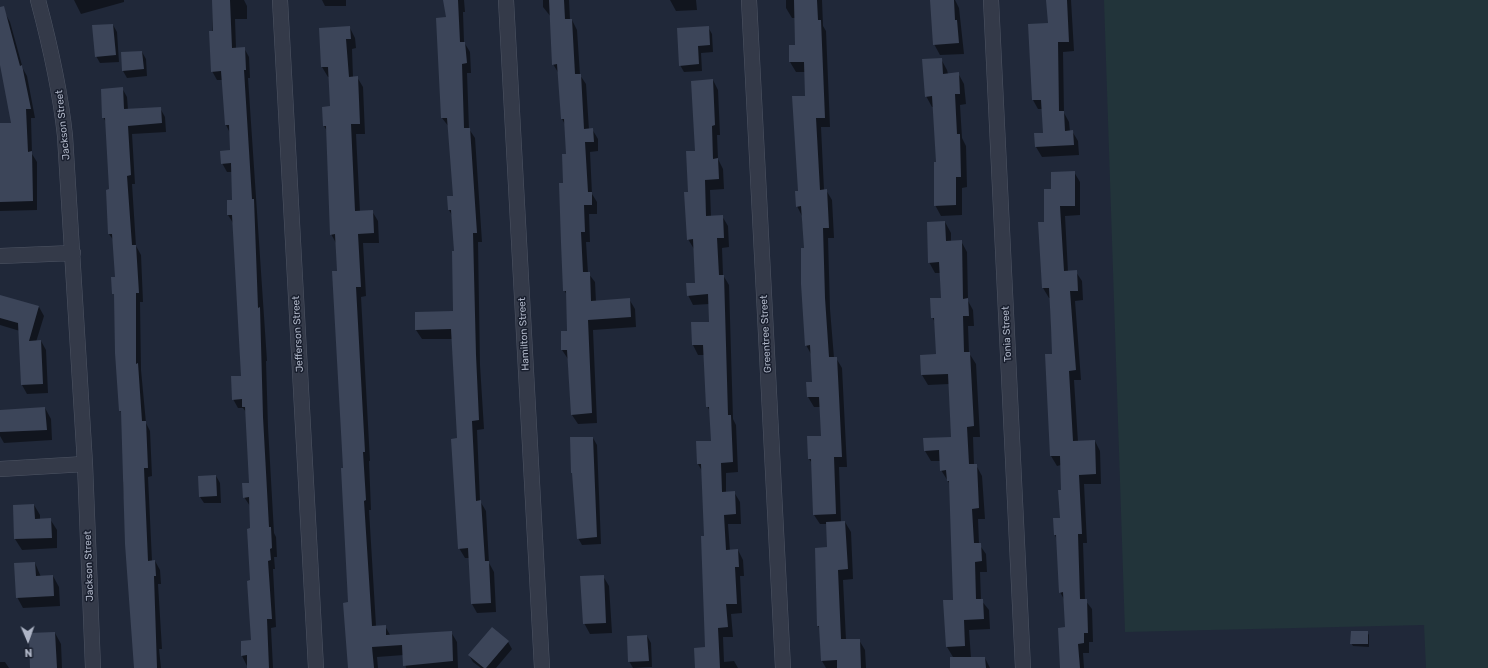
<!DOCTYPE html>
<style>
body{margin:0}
#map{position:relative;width:1488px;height:668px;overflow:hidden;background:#202839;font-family:Rubik,sans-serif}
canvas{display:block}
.north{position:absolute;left:8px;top:620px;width:40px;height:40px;-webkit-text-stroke:3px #191f2e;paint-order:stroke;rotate:178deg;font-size:11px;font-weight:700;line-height:16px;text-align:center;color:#aeb5c6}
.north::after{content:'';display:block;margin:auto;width:14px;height:18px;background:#aeb5c6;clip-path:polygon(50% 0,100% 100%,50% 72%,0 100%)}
</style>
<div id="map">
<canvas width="1488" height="668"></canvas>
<div class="north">N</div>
</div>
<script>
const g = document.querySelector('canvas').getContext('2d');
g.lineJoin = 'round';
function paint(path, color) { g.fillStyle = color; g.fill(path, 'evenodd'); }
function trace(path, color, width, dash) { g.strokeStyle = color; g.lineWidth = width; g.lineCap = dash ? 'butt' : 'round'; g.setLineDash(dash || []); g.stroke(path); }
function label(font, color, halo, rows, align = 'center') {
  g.font = font + ' Rubik,sans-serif'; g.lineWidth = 3; g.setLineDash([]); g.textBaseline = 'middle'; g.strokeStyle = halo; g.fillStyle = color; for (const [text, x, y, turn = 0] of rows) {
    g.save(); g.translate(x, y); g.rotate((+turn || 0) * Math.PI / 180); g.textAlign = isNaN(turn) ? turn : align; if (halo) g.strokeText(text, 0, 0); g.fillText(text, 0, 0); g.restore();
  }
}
const green = new Path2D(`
 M1104,0h384v668h-62l-2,-43 -299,7z`);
const shadow = new Path2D(`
 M74,0h50v2l-43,12z
 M213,0h31l3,6v13h-12l1,29h8l5,9 1,21h-2l19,283h-1l2,66 6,106 2,4 1,20h-3l1,12h-2l3,58 -5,1 2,40h-25l-6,-12 10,-15 -1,-112 -1,-23 -6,-9 6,-13 -4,-72 -3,-4h-5l-5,-9 9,-22 -9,-154 -5,-8 5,-14 -1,-29h-5l-5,-9 9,-12 -1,-18 -4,-8 -3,-45h-6l-5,-9z
 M322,0h24v6h-21z
 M444,0h20l1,12h-2l1,30 6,10 1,21h-4l2,56 6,9 7,104h-4l2,123 4,64 -7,1 3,71 6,10 3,52 5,9 2,40 -19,1 -5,-9 -2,-46h-5l-6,-10 -1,-109 -5,-100h-31l-6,-9 38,-18 1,-60 -2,-35 -4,-7 5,-13 -5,-70 -7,-9 5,-100z
 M543,0h26l1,20h2l5,10 3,45 6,9 3,46 3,-1 6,10v12l-8,1 2,42 5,8v12h-8l1,28h-4l2,31 7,9 1,20 33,-3 6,10 1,18 -43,3 4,93 -19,1 -6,-9 -4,-56 -6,-9 6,-18 -1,-37 -3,-5v-106l3,-30 -1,-28 -4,-7 -3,-45 -6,-10 -2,-47 -8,-10z
 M670,0h26l1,10 -21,1z
 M786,0h36l1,26 3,5 4,96h-9l3,63h2l6,10 2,38h-6l2,71 4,49h2l6,10 5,99h-8l2,55h4l6,10 2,47 -10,1 3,60h13l6,10 1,18h-40l-4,-7 -2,-32 -2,-3 10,-78 -1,-24h-7l-6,-9 -2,-52 -3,-4 13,-22 -1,-30h-7l-6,-10 -1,-14 6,-1 -2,-28 -5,-9 -1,-96 -3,-33 -5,-10 2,-14 7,-95v-25h-10l-6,-10 6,-16v-28h-4l-6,-10z
 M931,0h24l4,8 5,46 -24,1 -6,-11z
 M1047,0h24l3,51 -11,1 1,61 5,9 1,10 2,-1 6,10 1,14 -37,2 -6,-10 8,-13 -2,-25h-4l-5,-9 16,-76z
 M5,13l5,9 13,47 4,7 8,42h-4l1,36 5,8v48l-37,1v-87h13l-13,-64v-46z
 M113,25l4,7 2,30 -19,1 -4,-7z
 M708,27l4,7 1,18 -12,1 1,18 -18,1 -4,-7z
 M350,28l5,10 1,10 -4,1 1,29 4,-1 6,10 2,47h-9l4,78 12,-1 6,10 1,22h-16l3,53 -5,1 9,164h-1l2,49h-2l7,116h9l5,9 61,-3 6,10 1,26h-52l-2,-13 -27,2 1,11h-29v-65l-11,-331 -2,-29 -5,-9 -4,-103 -3,-5 7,-19 -1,-30h-2l-6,-10z
 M142,52l4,7 1,17 -20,2 -4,-7z
 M941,59l6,11 1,4 10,-1 6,11 2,20 -6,1 2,33 4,8 1,41 -5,1v27l-21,1 -6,-11 2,-42 -3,-56h-2l-6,-11z
 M713,80l5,10 2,45h-3l1,24 5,10 1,20 -14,1 1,27 11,-1 6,10 1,21 -7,1 1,27 6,10 4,134 3,6 2,47 -12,1v20l8,-1 6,10 1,22h-13l2,27 8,-1 5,10 1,16h-4l2,37 -11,1 2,23h-10l1,25 10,-1 4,7h-42l10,-20 -1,-111 -3,-66 -4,-7 14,-22 -1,-29 -4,-7 -3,-51h-6l-5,-10 -1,-22 18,-1 -1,-18 -16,1 -5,-10 8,-12 -2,-34 -6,-10 1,-46 7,-41z
 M122,88l5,9 1,13 32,-2 5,9 1,15 -34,2 3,50h-3l4,62 5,9 2,47h-3l1,68 5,53 4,8 2,45 -4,1 4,84h3l5,9 1,14h-3l4,65h-3l2,19h-26l-12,-186h2l-3,-68 -2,-4 -5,-113 -3,-19h4l-2,-37 -5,-7 1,-44 -4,-68 -3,-5z
 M1074,172l6,10v33l-15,1 3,56h8l6,9 1,19 -8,1 6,79h-7l4,62 17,-1 5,10 1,33h-17l3,59h-4l2,57 7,9 1,33h-4v11h-6l1,15h-23l5,-40 -1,-27 -5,-9 -3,-52 -2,-5 6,-16v-54l-4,1 -6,-10 2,-101 -3,-57h-1l-6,-10 2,-66 7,-32z
 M945,222l6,11v9l10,-1 6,11 1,49 5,9 1,16h-6l1,27 7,11 4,73h-7l1,28h2l6,11 3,43h-7l1,25 7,10 1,18h-7l1,28 8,10 1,19 -21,1 2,28h14l5,10h-26v-11h-11l-6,-10 7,-46 -3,-115 -10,-16 -1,-9h-9l-6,-10 27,-13 -3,-54 -21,1 -6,-10 15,-20 -1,-31 -4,-7 10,-18 -2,-26h-5l-6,-11z
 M0,296l39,11 5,9 -8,26 5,-1 5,9 2,43 -21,1 -5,-9 -2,-54 -20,-6z
 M45,408l6,11 1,21 -48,3 -4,-7v-25z
 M571,438h22l4,7 4,99 -19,1 -4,-7 -4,-62 -2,-3z
 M216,476l4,7 1,20h-17l-4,-6z
 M34,505l6,10v5l10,-1 7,11v18l-35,2 -7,-11 -1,-33z
 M35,563l6,14 12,-1 6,11 1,19 -37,2 -6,-11z
 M603,576l6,10 3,47 -22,1 -6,-11z
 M1367,632l2,3v12l-16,-1 -2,-3z
 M55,633l6,11 1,24h-31z
 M647,636l4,7 1,24 -19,1 -4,-7z
 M508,642l4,7 -16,19h-15l-8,-6 -4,-7z
 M0,662h5l4,6h-9z`);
const building = new Path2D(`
 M212,0h18l2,48 13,-1 1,23h-2l8,129h2l4,109 2,-1 3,110 6,110h2l1,21 -2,1 1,11 -3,1 4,58h-5l2,49h-22v-13l-6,1v-15l10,-1 -4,-59 3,-1 -3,-51 3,-1 -1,-31 -6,1 -1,-15h7l-4,-76h-3v-8l-10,1 -1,-24h10l-9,-161h-5v-15h5l-1,-37 -10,1 -1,-13 10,-1 -1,-25h-4l-4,-54 -10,1 -2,-41h4z
 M443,0h15l2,42h5l2,21 -5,1 2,64h6l7,105h-4l3,122 3,65 -7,1 4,80 5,-1 4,61h4l2,42 -20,1 -3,-56 -10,1 -7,-110 6,-1 -6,-109 -36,1v-18l38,-1 -1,-60h2l-3,-41h-3l-1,-14h6l-6,-78h-6l-5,-100 10,-1z
 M549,0h15l1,19h7l3,55h6l3,55 9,-1 1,14h-9l3,50h4v13h-8l1,27h-4l2,40h7l1,29 39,-3 1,19 -43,3 4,93 -21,2 -4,-65h-6v-19h6l-1,-40h-3l-2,-48 -2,-60h4l-1,-29h4l-2,-35h-3l-4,-55 -5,1z
 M794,0h23l1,20h3l4,98h-9l4,72 7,-1 2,39h-6l2,70 4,59h8l2,39 3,61h-8l2,57 -23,1 -2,-56h-3l-1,-23h14l-2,-39h-12l-1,-15h6l-2,-37 -5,1 -4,-62v-36h3l-3,-42 -5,1 -1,-16h3l-6,-95h13l-1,-34h-15v-17h6z
 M930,0h24l1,20h2l2,23 -26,2z
 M1046,0h21l2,42h-11l1,69h5l1,20 8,-1 1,15 -39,2 -1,-14h9l-2,-33h-9l-4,-76 20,-1z
 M4,6l16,60 2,-1 9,44h-5l2,43 4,-1 1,50 -33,1v-79h11l-11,-58v-58z
 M113,24l3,31 -21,2 -3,-32z
 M350,26l1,13h-5l3,38 9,-1 2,48h-9l4,87 18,-1 1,23 -16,1 3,53h-5l9,165h-2l3,48 -2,1 8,125 14,-1v10l66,-4 1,30 -50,5 -1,-21 -30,2 2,21h-26l-5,-65 5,-1 -7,-134h2l-11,-197h5l-2,-37 -5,1 -4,-109h-3l-1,-19 8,-1 -2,-39h-7l-2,-39z
 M709,26l1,19 -12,1 1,18 -20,2 -2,-38z
 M142,51l2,18 -22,2 -1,-19z
 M942,58l1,16 16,-2 1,22h-5l2,40h3l1,43h-5v28l-22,1v-44h2l-4,-66 -7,1 -3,-38z
 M713,79l2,46 -3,1 1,33 5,-1 1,21 -14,1 1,36 17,-1 1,23h-7l2,37h5l4,140h3l2,47 -12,1 1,29 13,-1 1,23 -12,1 2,35 12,-1 1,18h-4l2,37h-11l2,23 -10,1 2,40h-25l-1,-20 11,-1 -4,-111h3l-3,-72h-4l-1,-23h15l-2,-34h-3l-3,-62h-11l-1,-23h18l-1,-28 -21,2 -1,-13h9l-2,-44 -6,1 -3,-48h4l-2,-41h9l-4,-70z
 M123,87l1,22 37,-2 1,16 -34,3 3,49 -4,1 5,69h4l3,48h-3v71l2,-1 4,58h4l2,47h-4l4,93 7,-1 1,16h-2l3,92h-23l-9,-124 -4,-133h-2l-4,-58 -1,-59h-2l-1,-17h4l-3,-43h-4l-2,-44 3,-1 -4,-71h-3l-1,-29z
 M1075,171v35h-15l4,65 13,-1 1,21h-8l6,79 -7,1 4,70 22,-1 1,34 -17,1 3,59h-4l2,65h7l1,34h-4v10l-6,1 2,24h-20l-2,-40 7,-1 -2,-35 -4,1 -3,-58h-2l-1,-17h7l-2,-28h3l-1,-34h-10l-5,-102h7l-1,-27 -2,-39h-7l-4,-66h6v-33h7v-17z
 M945,221l1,20 16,-1 1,59 5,-1 1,18h-6l1,36h6l4,74 -7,1 2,37h8l2,44 -7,1 2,34h7l1,18 -7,1 1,37h7l1,20 -20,1 1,26 -19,1 -3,-47h10l-4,-119h-2l-1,-11 -6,1 -1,-21 -15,1 -1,-13 28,-1 -3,-63 -27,1 -1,-20 16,-1 -2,-36h-3l-1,-20h11l-2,-36 -11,1 -1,-41z
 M0,295l39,11 -10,35 12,-1 2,44 -22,1 -3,-62 -18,-5z
 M45,407l2,23 -47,2v-22z
 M570,437h23l4,100 -20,2 -5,-66h-1z
 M216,475l1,21 -18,1 -1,-21z
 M34,504l1,15 16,-1 1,20 -38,1 -1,-34z
 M845,521l3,48 -10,1 3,69h19l1,29h-24v-8l-16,1 -2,-35h-2l-2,-78 12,-1 -1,-25z
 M35,562l1,14 17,-1 1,21 -38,2 -2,-35z
 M604,575l2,48 -23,1 -3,-48z
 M492,627l17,14 -23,27h-2l-16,-13z
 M1351,631h17v13h-18z
 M55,632l2,36h-27l-1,-35z
 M647,635l2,26 -21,1 -1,-26z
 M950,657h35l1,11h-36z`);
const street = new Path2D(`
 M38,0c12,45 22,89 27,136l20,328 8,204
 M280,0l36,668
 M506,0l36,668
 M749,0l34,668
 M991,0l32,668
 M0,256l73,-3
 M0,469l85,-5`);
const streetNames = [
 ["Jackson Street",63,125,-96],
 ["Jefferson Street",298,334,-93],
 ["Hamilton Street",524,334,-93],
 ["Greentree Street",766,334,-93],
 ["Tonia Street",1007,334,-93],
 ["Jackson Street",89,566,-92]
];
paint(green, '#22343a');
paint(shadow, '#0007');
paint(building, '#3c4559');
trace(street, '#4e5564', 16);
trace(street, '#343a49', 15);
label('10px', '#aeb5c6', '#191f2e', streetNames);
</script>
